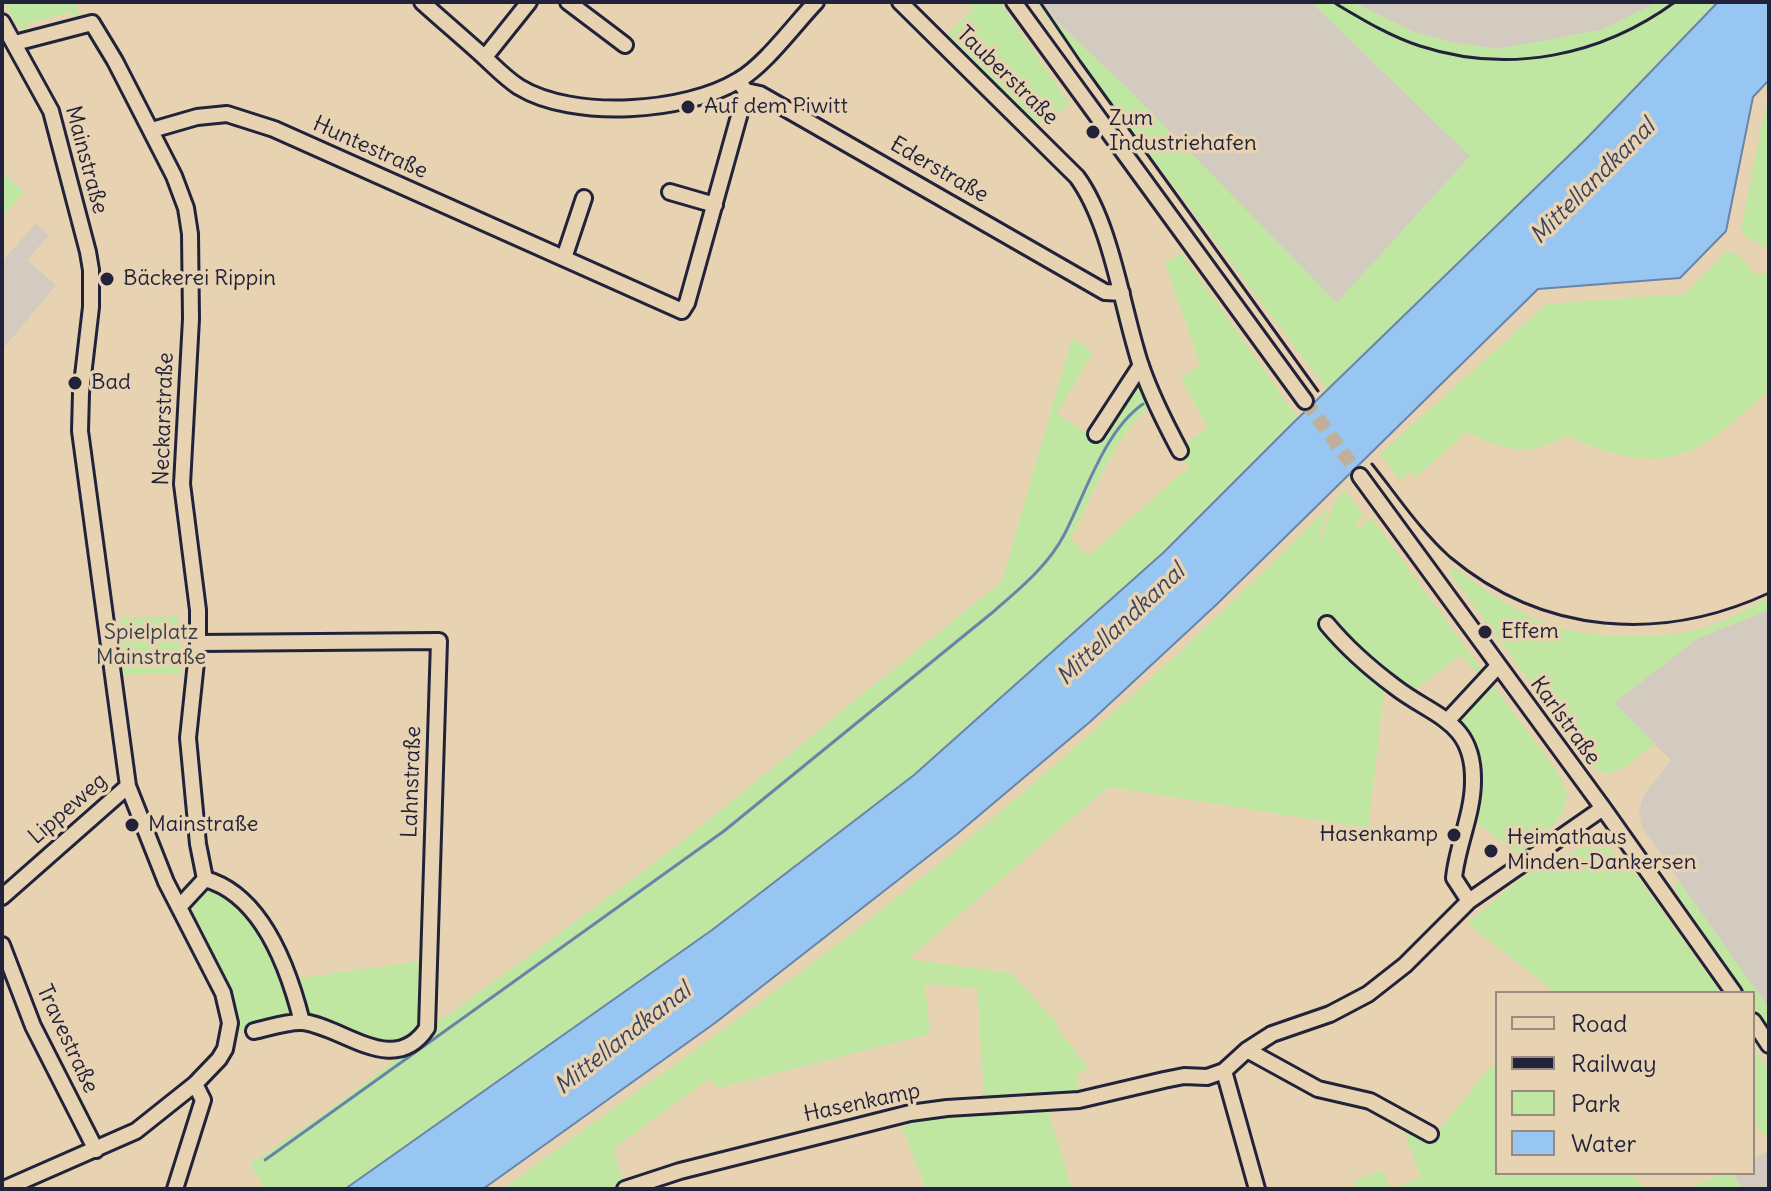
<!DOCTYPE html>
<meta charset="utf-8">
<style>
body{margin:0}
#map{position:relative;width:1771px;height:1191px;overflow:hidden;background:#e7d3b1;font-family:Delius,sans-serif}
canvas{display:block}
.frame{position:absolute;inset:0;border:4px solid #22223b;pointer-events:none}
.legend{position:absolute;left:1495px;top:991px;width:260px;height:184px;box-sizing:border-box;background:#e7d3b1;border:2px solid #988c82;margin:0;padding:10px 14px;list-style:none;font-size:24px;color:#22223b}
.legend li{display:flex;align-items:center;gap:16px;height:40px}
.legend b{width:40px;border:2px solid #988c82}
</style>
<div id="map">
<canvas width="1771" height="1191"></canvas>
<div class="frame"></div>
<ul class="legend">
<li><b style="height:10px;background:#e7d3b1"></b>Road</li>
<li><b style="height:10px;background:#22223b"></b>Railway</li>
<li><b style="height:22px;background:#c0e7a2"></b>Park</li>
<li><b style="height:22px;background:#98c6f2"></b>Water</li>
</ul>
</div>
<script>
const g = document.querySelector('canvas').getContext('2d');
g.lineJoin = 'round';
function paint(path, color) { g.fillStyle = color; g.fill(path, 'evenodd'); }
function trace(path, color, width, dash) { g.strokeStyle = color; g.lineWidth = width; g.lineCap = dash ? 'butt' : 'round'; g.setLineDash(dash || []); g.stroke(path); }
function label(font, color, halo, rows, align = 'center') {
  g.font = font + ' Delius,sans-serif'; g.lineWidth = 7; g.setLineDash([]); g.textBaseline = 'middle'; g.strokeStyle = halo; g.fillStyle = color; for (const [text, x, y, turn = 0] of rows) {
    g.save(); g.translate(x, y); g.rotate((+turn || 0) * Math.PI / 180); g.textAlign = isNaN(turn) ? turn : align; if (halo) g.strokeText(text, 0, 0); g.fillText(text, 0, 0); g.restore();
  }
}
const built = new Path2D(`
 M1036,2h275l159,154 -133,147 -210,-215z
 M1353,2h305l-57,28 -103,19 -43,-6 -41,-11z
 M36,223l13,12 -22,25 29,25 -54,65v-88z
 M1769,610v400l-127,-183 -3,-15 5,-17 27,-35 -58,-56 85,-66z
 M1769,1151v38h-25l-13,-16h22v-14z`);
const green = new Path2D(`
 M4,2h71l4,14 -4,3 -3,-7 -46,12 1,7c-11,-2 -17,-19 -23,-29z
 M967,2h33l70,103 -35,21 -89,-90 27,-27z
 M1035,2l92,86 210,215 133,-147 -159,-154h42l61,30 41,11 43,6 103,-19 57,-28h60l-132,137 -258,252z
 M1769,99v151l-23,-13 -5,-7 24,-122z
 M2,172l22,20 -22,25z
 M1726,252c17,-1 20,18 34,23l9,-3v117c-70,69 -107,91 -201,47 -46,21 -57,16 -101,-4l-51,45 -5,-6 -11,10 -20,-27 167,-150 138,-10z
 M1181,253l117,165 -134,134 -250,223 -202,155 -367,259h-80l-15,-25c46,-31 92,-62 136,-97 21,-16 37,-40 61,-51l221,-163 334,-272 70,-243 21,14 -36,62 38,24 42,-63 12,32c-37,33 -56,89 -78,132l17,17 101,-89 -13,-18 32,-21 -27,-49 19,-15 -35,-101z
 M1344,489l20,27 -9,9 4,4 12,-12 115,159 -3,3 -22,-24 -56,42 -20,-13 -17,144 -259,-41 -201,172 103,14 47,51 -2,3 32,41 -11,7 2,19 -95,6 -7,-112 -52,-4 5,50 -212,54 -8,-10 -97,71 12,36 -11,4h-111c139,-103 284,-201 418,-311 143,-116 278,-241 408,-371l-12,36 4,-4 15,-40z
 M1453,567c30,22 60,44 95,57 36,14 109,15 147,6 25,-6 51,-20 74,-32v12l-71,28 -84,65 41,41 -30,23 -16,8 -15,-7 -145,-196z
 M178,616l3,57 -58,2 -2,-57z
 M1490,681l67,90 10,21 -2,15 -11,18 -34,31 -49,-38 5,-33 -22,-64z
 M1589,844l19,3 19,15 94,131h-165l-89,-70 64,-53z
 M1678,880l88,124 3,6v21l-16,-24v-14h-10l-68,-103z
 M209,886c55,21 70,83 89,133l-61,13 -2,-28 -43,-89c3,-13 5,-22 17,-29z
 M426,960l-2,66 -5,7 -33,14 -81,-26 -11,-42z
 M1753,1045l16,27v68l-16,-20z
 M1492,1065l5,4v104h131l20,16h-292l-3,-8 30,-11 8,19 30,-11 -17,-46 -3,-15 34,18z
 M1047,1108l25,81h-146l-26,-66 27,-7z
 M1723,1173h8l13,16h-55z`);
const water = new Path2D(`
 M1718,2h51v78l-16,17 -27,134 -46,47 -142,11 -322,316 -125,116 -134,113 -242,189 -232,166h-138l367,-259 202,-155 250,-223 125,-125 297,-288z`);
const stream = new Path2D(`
 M265,1160l459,-329 269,-219c25,-22 55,-46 71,-77 21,-40 40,-104 79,-131`);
const minorTunnel = new Path2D(`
 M1305,401l55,75`);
const minor = new Path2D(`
 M422,2c20,18 40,35 60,53 12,11 23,23 37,32 54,33 166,26 220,-7 26,-15 55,-55 77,-78
 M568,2l57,43
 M900,2l177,175c35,48 45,132 64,189 10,29 24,57 39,85
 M1014,2l291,399
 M2,22l49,89 37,141 3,18v37l-10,86 -1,38 48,355 38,96 57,111 7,30 -5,26 -6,10 -24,25 -59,47 -132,58
 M15,43l77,-20 23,38 59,115 12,32 4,26 1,85 -9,165 16,126v33l-10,95 10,106 7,35 -25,27
 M485,57l44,-55
 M742,86l4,5 14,3 345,198 17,1
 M152,130l45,-13 30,-3 47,15 408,182 5,-8 59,-212
 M670,192l45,13
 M564,258l20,-60
 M1096,434l45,-69
 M1360,476l243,332 131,185
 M1327,624c19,23 44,45 68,63 39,30 79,34 78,94 0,33 -16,65 -19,97l15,23
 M198,643l241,-2 -12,387c-33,50 -83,-1 -124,-6 -15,-1 -35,6 -49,9
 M1448,720l50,-54
 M205,879c58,16 84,91 97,143
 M2,897l126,-111
 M2,945l31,81 63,124
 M1753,1021l16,24
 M1247,1050l71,39 52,12 60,33
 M1224,1071l33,118
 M175,1189l28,-89 -8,-16
 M625,1189l55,-18 230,-58 37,-5 132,-8 85,-20 20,-4 23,1 17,-6 23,-21 25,-16 58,-20 38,-20 37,-29 64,-64 134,-93`);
const rail = new Path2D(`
 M1040,2l40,59 238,330
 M1333,2c27,16 56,34 87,44 89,29 181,10 255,-44
 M1372,464c25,31 48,66 78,93 93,78 211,86 319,36`);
const markers = [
 [688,107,8,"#22223b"],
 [1093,132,8,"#22223b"],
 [107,279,8,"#22223b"],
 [75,383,8,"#22223b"],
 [1485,632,8,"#22223b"],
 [132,825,8,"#22223b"],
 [1454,835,8,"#22223b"],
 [1491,851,8,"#22223b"]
];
const streetNames = [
 ["Tauberstraße",1007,76,44],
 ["Huntestraße",370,148,24],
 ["Mainstraße",86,160,75],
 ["Ederstraße",939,170,30],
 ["Neckarstraße",164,419,-88],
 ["Karlstraße",1565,721,54],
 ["Lahnstraße",412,782,-88],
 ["Lippeweg",68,809,-41],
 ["Travestraße",67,1039,65],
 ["Hasenkamp",862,1103,-12]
];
const poiNames = [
 ["Auf dem Piwitt",704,107],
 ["Zum",1109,119],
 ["Industriehafen",1109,144],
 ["Bäckerei Rippin",123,279],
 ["Bad",91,383],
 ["Effem",1501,632],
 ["Mainstraße",148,825],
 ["Hasenkamp",1438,835,"right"],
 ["Heimathaus",1507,838],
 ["Minden-Dankersen",1507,863]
];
const parkNames = [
 ["Spielplatz",151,633],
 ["Mainstraße",151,658]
];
const waterNames = [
 ["Mittellandkanal",1593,182,-45],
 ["Mittellandkanal",1121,625,-43],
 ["Mittellandkanal",623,1039,-38]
];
paint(built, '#d3cac0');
paint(green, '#c0e7a2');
paint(water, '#98c6f2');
trace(water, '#6984a9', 2);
trace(stream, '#6984a9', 3);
trace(minorTunnel, '#c0b099', 14, [14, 7]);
trace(minor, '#22223b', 20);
trace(minor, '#e7d3b1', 14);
trace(rail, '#22223b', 3);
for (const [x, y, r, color] of markers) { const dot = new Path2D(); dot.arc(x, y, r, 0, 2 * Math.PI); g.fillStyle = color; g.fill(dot); trace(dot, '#e7d3b1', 3); }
label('22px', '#22223b', '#e7d3b1', streetNames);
label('22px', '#22223b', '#e7d3b1', poiNames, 'left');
label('22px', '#3a404a', '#e7d3b1', parkNames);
label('italic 24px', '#3a4360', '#e7d3b1', waterNames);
</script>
